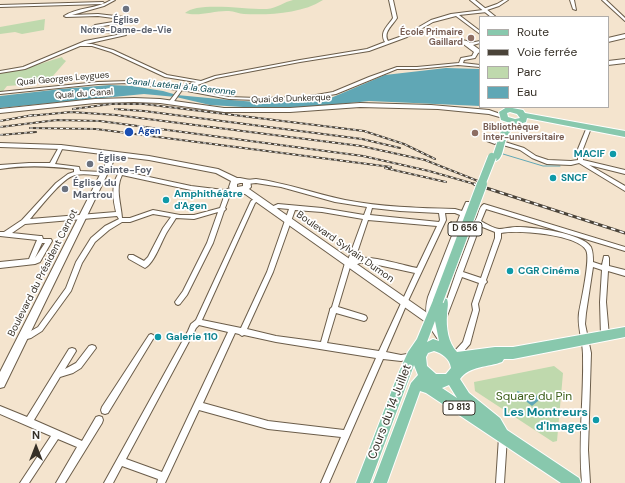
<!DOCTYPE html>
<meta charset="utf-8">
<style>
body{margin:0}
#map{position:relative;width:625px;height:483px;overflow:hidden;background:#f4e4ce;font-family:"DM Sans",sans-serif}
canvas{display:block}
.legend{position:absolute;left:479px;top:16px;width:130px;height:92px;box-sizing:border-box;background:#fff;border:1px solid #afaca9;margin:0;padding:5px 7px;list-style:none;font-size:12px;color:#363027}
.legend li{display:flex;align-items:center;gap:8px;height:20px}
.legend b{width:20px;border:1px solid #afaca9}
.north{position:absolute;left:16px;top:427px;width:40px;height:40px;-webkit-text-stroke:3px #fff;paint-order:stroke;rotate:0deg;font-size:11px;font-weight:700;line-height:16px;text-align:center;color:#363027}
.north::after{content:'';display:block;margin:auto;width:14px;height:18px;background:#363027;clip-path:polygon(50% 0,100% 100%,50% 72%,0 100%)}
</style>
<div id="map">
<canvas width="625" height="483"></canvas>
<ul class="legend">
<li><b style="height:5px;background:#88c8ad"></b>Route</li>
<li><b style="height:5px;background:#4a4339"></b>Voie ferrée</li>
<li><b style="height:11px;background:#bfd9ad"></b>Parc</li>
<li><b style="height:11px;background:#60a7b5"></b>Eau</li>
</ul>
<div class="north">N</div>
</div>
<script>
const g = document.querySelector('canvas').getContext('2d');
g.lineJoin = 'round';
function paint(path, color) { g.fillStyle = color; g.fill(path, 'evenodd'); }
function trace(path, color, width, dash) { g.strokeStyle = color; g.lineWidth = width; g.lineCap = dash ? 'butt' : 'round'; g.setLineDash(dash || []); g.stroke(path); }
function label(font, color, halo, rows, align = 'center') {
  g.font = font + ' "DM Sans",sans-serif'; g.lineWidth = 3.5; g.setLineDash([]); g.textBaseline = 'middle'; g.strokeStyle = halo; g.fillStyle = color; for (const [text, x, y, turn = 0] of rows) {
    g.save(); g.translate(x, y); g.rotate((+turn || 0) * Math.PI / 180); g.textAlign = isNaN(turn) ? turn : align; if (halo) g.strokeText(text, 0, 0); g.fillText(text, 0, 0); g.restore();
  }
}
const green = new Path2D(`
 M293,0h30c-22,14 -54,15 -79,14 -5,0 -10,-3 -15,-3 -14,-1 -30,6 -44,2 12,-12 65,-3 82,-4 10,-1 17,-7 26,-9z
 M45,19l-1,11 -22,4 -7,-2 -15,2v-7z
 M62,57l1,2 3,2 -14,16 -13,1 -5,6 -27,2 -4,5h-3v-18l24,-4z
 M554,366l9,7 -6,68 -4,1 -78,-51 -1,-9z`);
const water = new Path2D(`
 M446,68l34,1v37l-111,-5 -66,7 -60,-1 -33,-2 -34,-8 -32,-3 -144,14v-12l61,-7 49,-4 22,1 31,5 14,4 42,4 37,3 49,-1 28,-4 52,-22z
 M517,391l19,5 3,-2 5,2 -12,10 -14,-11z`);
const stream = new Path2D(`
 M503,154l40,12h17`);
const minor = new Path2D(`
 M111,0h4l-11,6 -32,9 26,-1 26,3 1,1 -4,5 -24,4 -3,2 27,2 4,1 1,3 -40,9h6l21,6 54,25 34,6 14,-5 85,-16 67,-11 18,-7c-6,-10 3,-16 8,-24l-4,-18h4l4,18c-5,8 -14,14 -9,23l17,-6 26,-15 20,-6 32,-4v-1l14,-5 7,-4h4l-9,6 -12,4v2l-28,3 21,16v3l-24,-18 -23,6 -26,15 -38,14 -69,11 -84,16 -29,11 42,8 28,1 48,-1 28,-5 36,-15 28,-10h20l42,-4 2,-5 11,-2 2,-4 -12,-9v-2c3,-1 6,0 8,2l10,-2v2l-7,2 7,5v2l-2,1 -3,5 -11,2 -1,3 17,2v2l-22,-2 -41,4h-20l-61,25 -31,5 -48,1 -28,-1 -47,-9 -10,14h-2l-2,-1 10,-13 -49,-7 -31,1 -98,10v-2l98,-10 31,-1 52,6 15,-5 -31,-5 -54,-25 -19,-6h-12l-55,23 -25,4v-2l23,-4 62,-26 37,-7 -1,-1 -31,-2 -2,-1 7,-5 24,-4 2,-2 -23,-3 -32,1 -2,-1c14,-9 33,-7 47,-16z
 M570,0h4l2,10 -3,-1z
 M602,0h4l19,18v3z
 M103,2l1,1 -2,1 -102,3v-2z
 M587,127h4v1l-8,21v11l42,10v4l-36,-9 36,21v5l-46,-28 -8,2 -24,-1 -15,-6 -12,-8 -17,-5v-1l2,-2 19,6 12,8 12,4 23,1 7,-1v-11z
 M489,138l8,3v1l-2,2 -8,-3v-2z
 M61,145l2,2 -8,17 24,3 1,4 23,1v-2l2,-1 16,2 70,15 33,4 10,-3 2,1 1,1 -1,1 -5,2 -6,16 1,1 -2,2 -11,32 -26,52 -7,9 -2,1 -2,-1 -1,-2 8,-11 24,-48 11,-31 -24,7 -18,-1c-3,5 -6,9 -9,14 -6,10 -12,30 -22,36l-16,-9 -1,-2 1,-2h4l11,6 4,-4 15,-29 8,-11 -18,-3 -23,8h-8l-13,8 -14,12 -13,21 -11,28 -29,40 -11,7 -8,2 -2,-1 -2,-2 2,-2 8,-3 9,-5 28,-39 10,-26 15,-24 14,-12 14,-7 -2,-3 -92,8 -13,9 28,3h2l1,3h8l1,2 -12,21 -5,2 -35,4v-6l29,-3 8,-19 -37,-4v-4h4l18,-12 34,-37 12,-9 6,-2v-3c-25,-3 -49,-4 -74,0v-4l29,-2h21l9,-16zM106,173l12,1c-7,12 -5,26 -2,38l-86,7c9,-10 32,-41 45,-44 9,-2 20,0 29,1l2,-1zM122,175l69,15 34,4 -5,14 -26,7h-14l-27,-5 -23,8h-8c-1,-15 -7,-29 0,-43zM42,243h3l-10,15z
 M256,179c31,4 59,15 89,21 36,7 73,8 110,9l7,2 4,-9h4l1,1 -4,11 -33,83 -2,11 1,10 -1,2 -2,1 -2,-1c-3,-8 -2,-15 0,-23l32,-82 -5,-2h-10l1,7 -38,81 -22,51 15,3 12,-2 3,1 1,2 -1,2 -15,3 -18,-2 -54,124h-8l20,-46 -73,-8 -69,-19 -34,73h-8l1,-4 -36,-13 -9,17h-9l84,-152 3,-7 5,-4 55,-119 6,-4 3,2 -5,4 -53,117 39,8 26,-56 22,-63 -11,-1 -7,3 -2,-1 -1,-1 1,-1 9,-4 44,4 42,7 3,-8 -32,-5 -54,-15 -25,-4 -9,1 -3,-2 3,-2zM372,208l28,3 39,2 1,7 -1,2 -69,-7zM295,210l27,2 41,7 -15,41 -2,1 -1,2 -13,44 -2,2v1l-9,32 -45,-6 -29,-7 26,-57zM368,220l69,6 -20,42c-15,-3 -49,-14 -62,-9zM360,263h9l46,10 -36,78 -52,-8 9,-30 28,8 2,-1 1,-2 -1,-2 -2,-1 -26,-8 12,-40zM199,325l29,7 -66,140 -36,-13 67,-125 3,-6zM235,333l4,1 3,2 2,-1 32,7 100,16 -32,72 -76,-9 -65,-18z
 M484,204l141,43v4l-139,-42 -5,12c5,3 12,7 18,8 4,0 13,-2 18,-2 16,0 65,6 74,20 2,5 2,10 2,15l9,3 2,-9h4l1,2v8l16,4v6l-17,-5 -2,31 3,34 -2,2 -2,1 -2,-1 -2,-2 -1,-34 2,-32 -9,-3 -7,46 -1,11 6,29 -3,97 2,33h-8c-4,-43 2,-85 1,-128 0,-15 -6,-28 -4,-42 2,-12 12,-55 7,-63 -10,-16 -68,-20 -85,-17v5l-15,42 1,2 -2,2 -7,20 1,6 -9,34 -13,15 -3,1 -3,-1 -1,-2 1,-2 12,-13 10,-32 -1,-6 7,-21 -17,-6 -15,39 -2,1 -2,-1 -1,-2 14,-41 19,-50 -1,-1c5,-5 4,-15 10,-18zM480,226l15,6v6l-14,40 -18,-6z
 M151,334l2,1 2,2 -2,2 -45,74 -3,1 -3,-1 -1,-3 1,-3 47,-72z
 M92,345l3,1 1,2 -15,20 -8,5 -13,4 -26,43 48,21 14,-24 3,-1 3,1 1,3 -1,3 -37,60h-9l21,-36 -19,-8 -29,44h-9l31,-47 -51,-22v-8l27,11 42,-68 3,-1 3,1 1,2 -11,18 11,-6 13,-17z
 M503,433l3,1 1,3 -3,46h-8l3,-46 1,-3z`);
const tertiary = new Path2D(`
 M470,0h5l21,17h-5z
 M625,59v4l-17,2v-4z
 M134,98l26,1 64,9h66l70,-5 71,2 58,5 17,6 -3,2 -14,-4 -51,-5 -78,-2 -70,5h-66l-64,-9 -26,-1 -39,1 -95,10v-4l95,-10z
 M0,143l61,2 88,11 69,13 19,9h3l10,2 1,7 -2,2 184,128 14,21 -2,3 -3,1 -3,-1 -12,-18 -182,-129 -13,-2 -3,-5 2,-6 -15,-8 -67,-13 -33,-4 -112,231 -4,1v-16l110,-217 -49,-6 -61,-2zM240,183h3v3l-6,1v-3z`);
const secondary = new Path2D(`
 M625,34v4l-17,4v-4z`);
const primary = new Path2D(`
 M507,107l16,3 2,3 100,18v6l-98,-19 -1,4c-28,7 -18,35 -30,39l-4,-3 9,-27 9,-8 -9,-3 -2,-8zM510,112l7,2 3,4 -5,1 -7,-2 -1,-4z
 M438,296l9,3c2,5 0,10 0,16 -1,12 1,28 10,37l38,-5h18l112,-20v10l-112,22h-9l-2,3c-13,5 -33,4 -42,17l9,14 31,25 7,12 72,48 2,5h-20l-135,-90 -6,-2 -33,92h-14l38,-100 7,-8 -4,-10 -44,118h-14l43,-111 9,-20 9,-13 17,-41zM435,321l4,20 -6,-2 -6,3zM434,351c8,2 16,8 17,17l-5,6h-10l-9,-8 -1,-9 2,-4zM449,385l8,13 -15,-10z`);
const railFar1 = new Path2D(`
 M73,109l38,-5h33l220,27 40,13 31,15
 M115,109l29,2 218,28 38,9
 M28,116l43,-4 45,3 245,31 64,14 53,21
 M0,121l33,-6
 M0,127l57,-7 43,1 263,35 66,15 49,14
 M30,128l66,1 295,38
 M0,135l36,-3
 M385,168l61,14`);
const rail = new Path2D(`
 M474,184l151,49`);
const primaryBridgeFar1 = new Path2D(`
 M481,185l11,-28`);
const primaryBridge = new Path2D(`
 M438,301l44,-117`);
const markers = [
 [126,9,4,"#6b7280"],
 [471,38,4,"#8d6e63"],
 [129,132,5,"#1a4fb4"],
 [475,133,4,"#8d6e63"],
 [613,154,4,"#0f9aa8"],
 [90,164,4,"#6b7280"],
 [553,178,4,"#0f9aa8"],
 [65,189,4,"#6b7280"],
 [166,200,4,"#0f9aa8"],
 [510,271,4,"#0f9aa8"],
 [158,337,4,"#0f9aa8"],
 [596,420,4,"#0f9aa8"]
];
const farWorshipnames = [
 ["Église",126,21],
 ["Notre-Dame-de-Vie",126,31]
];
const farEducationnames = [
 ["École Primaire",463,33],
 ["Gaillard",463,43],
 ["Bibliothèque",483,128,"left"],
 ["inter-universitaire",483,138,"left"]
];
const farStreetnames = [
 ["Quai Georges Leygues",63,79,-5],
 ["Quai du Canal",84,94,-4],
 ["Quai de Dunkerque",291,99,-2]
];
const farWaternames = [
 ["Canal Latéral à la Garonne",181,87,6]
];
const farTransitnames = [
 ["Agen",138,132]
];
const shields = [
 [465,229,34],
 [459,408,32]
];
const shieldNames = [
 ["D 656",465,229],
 ["D 813",459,408]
];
const cultureNames = [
 ["MACIF",605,154,"right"],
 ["SNCF",561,178],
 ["Amphithéâtre",174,194],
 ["d'Agen",174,206],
 ["CGR Cinéma",518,271],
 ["Galerie 110",166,337]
];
const worshipNames = [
 ["Église",98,158],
 ["Sainte-Foy",98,170],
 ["Église du",73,183],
 ["Martrou",73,195]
];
const streetNames = [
 ["Boulevard Sylvain Dumon",345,247,35],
 ["Boulevard du Président Carnot",43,273,-63]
];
const nearParknames = [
 ["Square du Pin",534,397]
];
const nearStreetnames = [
 ["Cours du 14 Juillet",390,412,-69]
];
const nearCulturenames = [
 ["Les Montreurs",588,413],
 ["d'Images",588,427]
];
paint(green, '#bfd9ad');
paint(water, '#60a7b5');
trace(stream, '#60a7b5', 1);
trace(minor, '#6b5d4a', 2);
trace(tertiary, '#6b5d4a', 2);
trace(secondary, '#6b5d4a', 2);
trace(primary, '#fff', 2);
paint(minor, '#fff');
paint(tertiary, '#fff');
paint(secondary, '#fff');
paint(primary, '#88c8ad');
trace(railFar1, '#4a4339', 2);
trace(rail, '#4a4339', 3);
trace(railFar1, '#fff', 1, [3]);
trace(rail, '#fff', 1.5, [4.5]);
trace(primaryBridgeFar1, '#fff', 10, []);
trace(primaryBridge, '#fff', 12, []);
trace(primaryBridgeFar1, '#88c8ad', 8);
trace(primaryBridge, '#88c8ad', 10);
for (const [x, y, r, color] of markers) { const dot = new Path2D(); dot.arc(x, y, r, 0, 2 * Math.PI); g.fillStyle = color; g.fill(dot); trace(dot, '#fff', 1.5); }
label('bold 9px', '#5b616d', '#fff', farWorshipnames);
label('bold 9px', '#785e54', '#fff', farEducationnames, 'right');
label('9px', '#363027', '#fff', farStreetnames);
label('italic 9px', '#064953', '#fff', farWaternames);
label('bold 9px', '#164399', '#fff', farTransitnames, 'left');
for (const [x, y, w] of shields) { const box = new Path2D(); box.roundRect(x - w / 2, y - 7, w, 14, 3); g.fillStyle = '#fff'; g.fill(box); trace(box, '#363027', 1); }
label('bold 9px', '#363027', null, shieldNames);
label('bold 10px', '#0d838f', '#fff', cultureNames, 'left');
label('bold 10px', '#5b616d', '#fff', worshipNames, 'left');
label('10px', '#363027', '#fff', streetNames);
label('12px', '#3b5e19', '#fff', nearParknames);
label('12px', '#363027', '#fff', nearStreetnames);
label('bold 12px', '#0d838f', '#fff', nearCulturenames, 'right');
</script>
